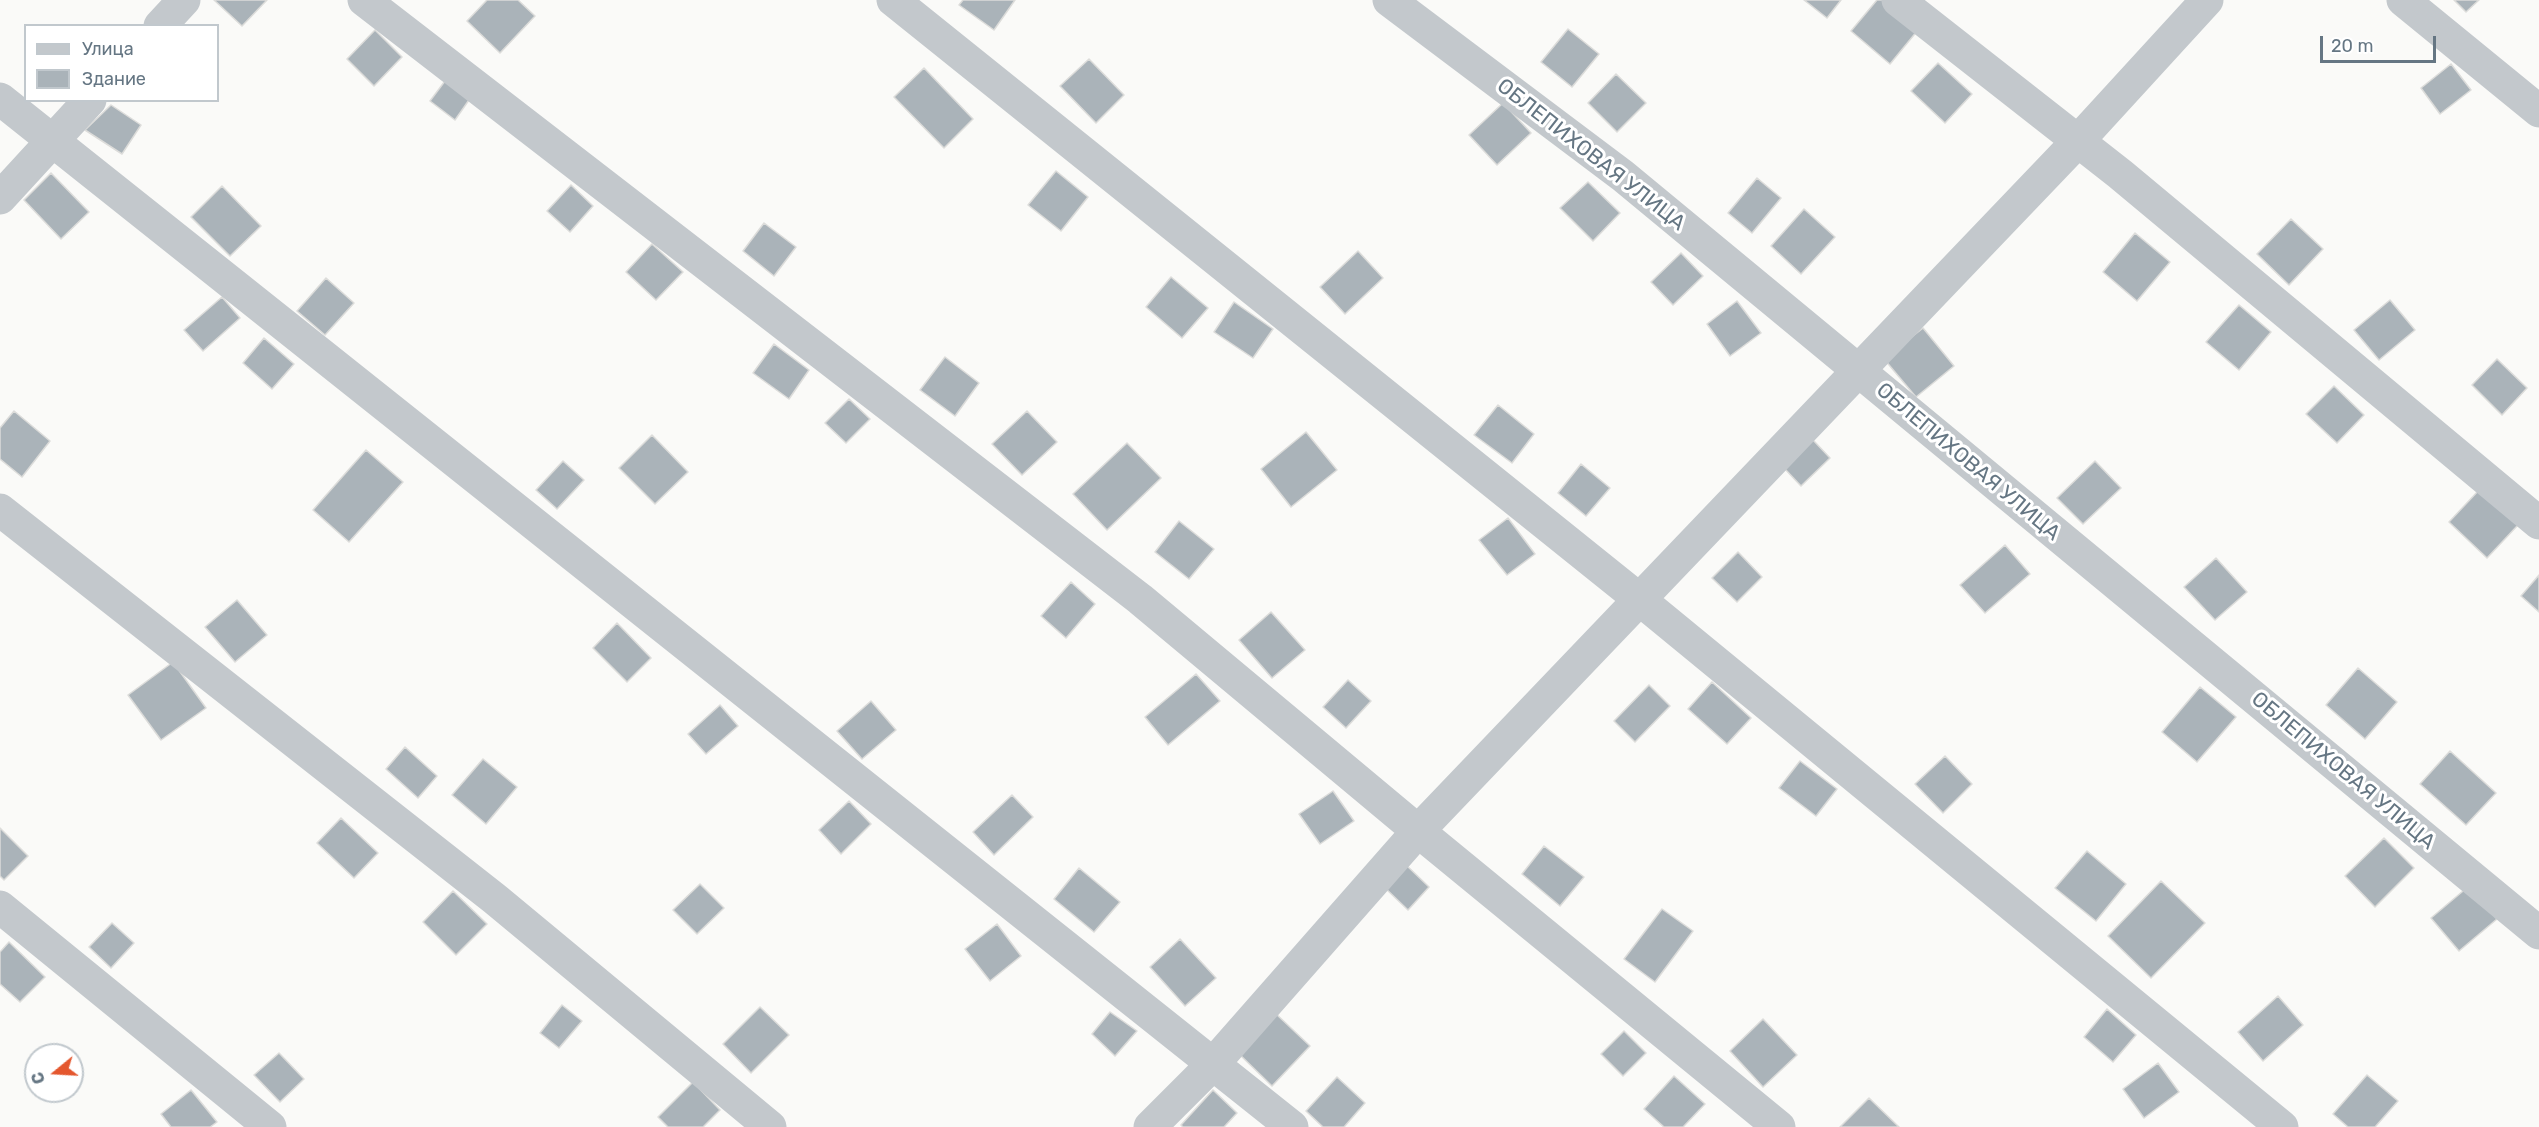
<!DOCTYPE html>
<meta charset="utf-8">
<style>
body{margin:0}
#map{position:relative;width:2539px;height:1127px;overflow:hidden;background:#fafaf8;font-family:Rubik,sans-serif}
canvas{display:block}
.legend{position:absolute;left:24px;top:24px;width:195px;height:78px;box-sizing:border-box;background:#fff;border:2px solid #c1c8cd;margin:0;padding:8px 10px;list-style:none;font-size:18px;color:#657683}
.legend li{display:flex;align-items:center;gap:12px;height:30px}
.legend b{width:30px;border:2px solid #c1c8cd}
.north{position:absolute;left:24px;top:1043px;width:60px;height:60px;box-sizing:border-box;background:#fff;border:2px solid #c1c8cd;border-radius:50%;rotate:252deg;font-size:16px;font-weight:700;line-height:24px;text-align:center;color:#657683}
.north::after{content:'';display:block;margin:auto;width:21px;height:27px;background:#e4572e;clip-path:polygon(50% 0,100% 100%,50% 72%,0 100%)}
.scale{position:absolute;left:2320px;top:36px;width:116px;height:27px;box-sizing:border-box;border:3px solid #657683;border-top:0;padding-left:8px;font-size:18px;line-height:21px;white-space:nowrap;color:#657683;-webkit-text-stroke:4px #fff;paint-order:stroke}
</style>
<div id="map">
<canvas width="2539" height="1127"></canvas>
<ul class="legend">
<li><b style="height:8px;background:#c3c8cc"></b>Улица</li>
<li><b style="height:16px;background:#aab3b9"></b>Здание</li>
</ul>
<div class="north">С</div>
<div class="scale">20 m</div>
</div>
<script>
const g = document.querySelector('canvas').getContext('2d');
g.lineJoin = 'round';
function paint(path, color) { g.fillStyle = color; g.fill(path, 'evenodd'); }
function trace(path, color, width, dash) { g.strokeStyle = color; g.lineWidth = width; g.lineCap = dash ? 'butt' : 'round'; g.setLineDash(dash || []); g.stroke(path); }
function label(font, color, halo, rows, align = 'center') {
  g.font = font + ' Rubik,sans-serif'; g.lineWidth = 6; g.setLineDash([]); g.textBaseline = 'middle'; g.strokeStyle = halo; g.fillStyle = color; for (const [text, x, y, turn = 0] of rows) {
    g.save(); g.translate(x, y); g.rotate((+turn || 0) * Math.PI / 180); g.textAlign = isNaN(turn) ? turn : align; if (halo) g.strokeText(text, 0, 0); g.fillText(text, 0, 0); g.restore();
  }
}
const building = new Path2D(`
 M214,0h53l-25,26z
 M487,0h31l17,16 -35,37 -33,-32z
 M963,0h52l-21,30 -35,-25z
 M1804,0h37l-14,18z
 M1877,0h5l36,30 -28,34 -39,-33z
 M2454,0h25l-13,12z
 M1568,29l31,25 -27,33 -31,-25z
 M375,30l27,27 -28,29 -27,-27z
 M1089,59l35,36 -28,28 -36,-37z
 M1938,63l34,31 -27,29 -34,-32z
 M2451,64l20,26 -31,24 -19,-26z
 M924,68l49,51 -29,29 -50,-51z
 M1616,74l30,29 -29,29 -29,-29z
 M445,81l24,19 -14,20 -25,-19z
 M1503,103l28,30 -34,32 -28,-30z
 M111,105l30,20 -19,29 -37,-24z
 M1056,171l32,26 -27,34 -33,-26z
 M51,173l38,39 -28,27 -37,-39z
 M1757,178l24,20 -29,35 -24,-20z
 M1588,182l32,31 -27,28 -33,-33z
 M571,185l22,21 -23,26 -23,-21z
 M222,186l39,40 -31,30 -39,-39z
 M1804,209l31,28 -34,37 -30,-28z
 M2291,219l32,30 -34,36 -32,-31z
 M764,223l32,24 -22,29 -31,-25z
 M2135,233l35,29 -33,39 -34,-29z
 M652,244l31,28 -27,28 -30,-28z
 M1358,251l25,27 -38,36 -25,-27z
 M1681,253l22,23 -30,29 -22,-23z
 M1171,277l37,31 -26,30 -36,-31z
 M326,278l28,25 -29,32 -28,-24z
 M222,297l18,21 -37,33 -19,-21z
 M2390,300l25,30 -36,30 -25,-30z
 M1737,301l24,32 -31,23 -23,-32z
 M1234,302l39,27 -20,29 -39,-26z
 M2239,305l32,27 -32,38 -33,-28z
 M1923,328l31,38 -38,31 -32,-38z
 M264,338l30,26 -22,25 -29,-26z
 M774,344l35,26 -20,29 -36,-26z
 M945,357l34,26 -24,33 -35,-26z
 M2497,359l30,29 -25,27 -30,-30z
 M2334,386l30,29 -27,28 -31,-29z
 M849,399l21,20 -24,24 -21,-20z
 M1498,405l36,29 -22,29 -38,-28z
 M14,411l36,30 -28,36 -22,-18v-31z
 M1027,411l30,31 -35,33 -30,-31z
 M1306,432l31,38 -46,37 -30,-38z
 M652,435l36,37 -33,32 -36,-36z
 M1813,440l17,18 -29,28 -17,-18z
 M1127,443l34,35 -54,52 -34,-36z
 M366,450l37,32 -54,60 -36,-32z
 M563,461l21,19 -27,29 -21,-19z
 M2095,461l26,27 -38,36 -26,-26z
 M1581,464l29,24 -24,28 -28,-23z
 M2480,489l38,36 -31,33 -38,-36z
 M1508,518l27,36 -28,21 -28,-35z
 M1179,521l35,28 -25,30 -34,-27z
 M2005,545l25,29 -45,39 -25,-28z
 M1738,552l24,25 -25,25 -25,-24z
 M2216,558l31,34 -32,28 -31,-33z
 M2539,575v37l-18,-16z
 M1071,582l24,22 -29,34 -25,-22z
 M237,600l30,35 -32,27 -30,-35z
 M1271,612l34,38 -33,28 -33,-38z
 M617,623l34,35 -24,24 -34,-34z
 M173,662l33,46 -45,32 -33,-45z
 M2358,668l39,34 -32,37 -39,-34z
 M1196,674l24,27 -52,44 -23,-28z
 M1348,680l23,21 -25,27 -23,-21z
 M1712,682l39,36 -24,26 -39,-35z
 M1649,685l21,21 -35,36 -21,-21z
 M2200,687l36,30 -39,45 -35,-30z
 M871,701l25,29 -34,29 -25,-28z
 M720,705l18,21 -32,28 -18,-20z
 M405,747l32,29 -19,22 -32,-29z
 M2450,751l46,42 -30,32 -46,-41z
 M1945,756l27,28 -29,29 -28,-29z
 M483,759l34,28 -31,37 -34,-29z
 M1800,761l37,28 -21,27 -37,-28z
 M1333,791l21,30 -34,23 -21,-30z
 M1012,795l21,22 -39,38 -21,-23z
 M849,801l22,23 -30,30 -22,-24z
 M341,818l37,35 -24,25 -37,-35z
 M0,828l28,28 -24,24 -4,-4z
 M2384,838l30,30 -39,39 -30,-31z
 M1544,846l40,31 -24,29 -38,-32z
 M2087,851l39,33 -30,37 -41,-33z
 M1404,863l25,24 -21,23 -25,-24z
 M1079,868l41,34 -26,30 -40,-33z
 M2161,881l44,42 -54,55 -43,-42z
 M700,884l24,24 -27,26 -24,-24z
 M2469,886l28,33 -38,32 -28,-33z
 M453,891l34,33 -31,31 -33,-33z
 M1662,909l31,22 -38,51 -31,-23z
 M112,923l22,20 -23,25 -22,-21z
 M997,924l24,32 -31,25 -25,-32z
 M1180,939l36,39 -31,28 -35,-39z
 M9,942l36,35 -25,25 -20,-18v-32z
 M2278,996l25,29 -40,36 -25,-29z
 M562,1005l20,16 -23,27 -19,-15z
 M760,1007l29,28 -38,38 -28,-29z
 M2107,1009l29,26 -23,27 -29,-25z
 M1110,1012l27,19 -22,25 -23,-22z
 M1274,1012l36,34 -38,40 -36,-35z
 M1763,1019l34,36 -34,32 -33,-36z
 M1624,1031l22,22 -23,23 -22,-22z
 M279,1053l25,26 -24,23 -26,-27z
 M2158,1063l21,29 -35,26 -21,-29z
 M2367,1075l31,26 -23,26h-27l-15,-13z
 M1674,1076l31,28 -22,23h-19l-20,-18z
 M1337,1077l28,26 -21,24h-21l-17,-16z
 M693,1082l27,28 -17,17h-35l-10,-10z
 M191,1090l26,32 -7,5h-39l-10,-13z
 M1213,1090l24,23 -13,14h-41l-2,-2z
 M1869,1098l30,29h-59z`);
const minor = new Path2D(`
 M364,0l776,599 278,232 361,296
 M893,0l746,599 643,528
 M1389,0l234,176 916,757
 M1898,0l222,174 419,349
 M2403,0l136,111
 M160,26l24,-26
 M0,99l1292,1028
 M0,198l90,-98
 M0,510l495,389 275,228
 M0,907l270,220
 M1150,1127l64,-64 204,-232 659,-689 130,-142`);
const streetNames = [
 ["ОБЛЕПИХОВАЯ УЛИЦА",1591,155,38],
 ["ОБЛЕПИХОВАЯ УЛИЦА",1968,462,40],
 ["ОБЛЕПИХОВАЯ УЛИЦА",2343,771,40]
];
paint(building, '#aab3b9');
trace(building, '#dcdcda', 1.5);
trace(minor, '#c3c8cc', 33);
label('21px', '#657683', '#fff', streetNames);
</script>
